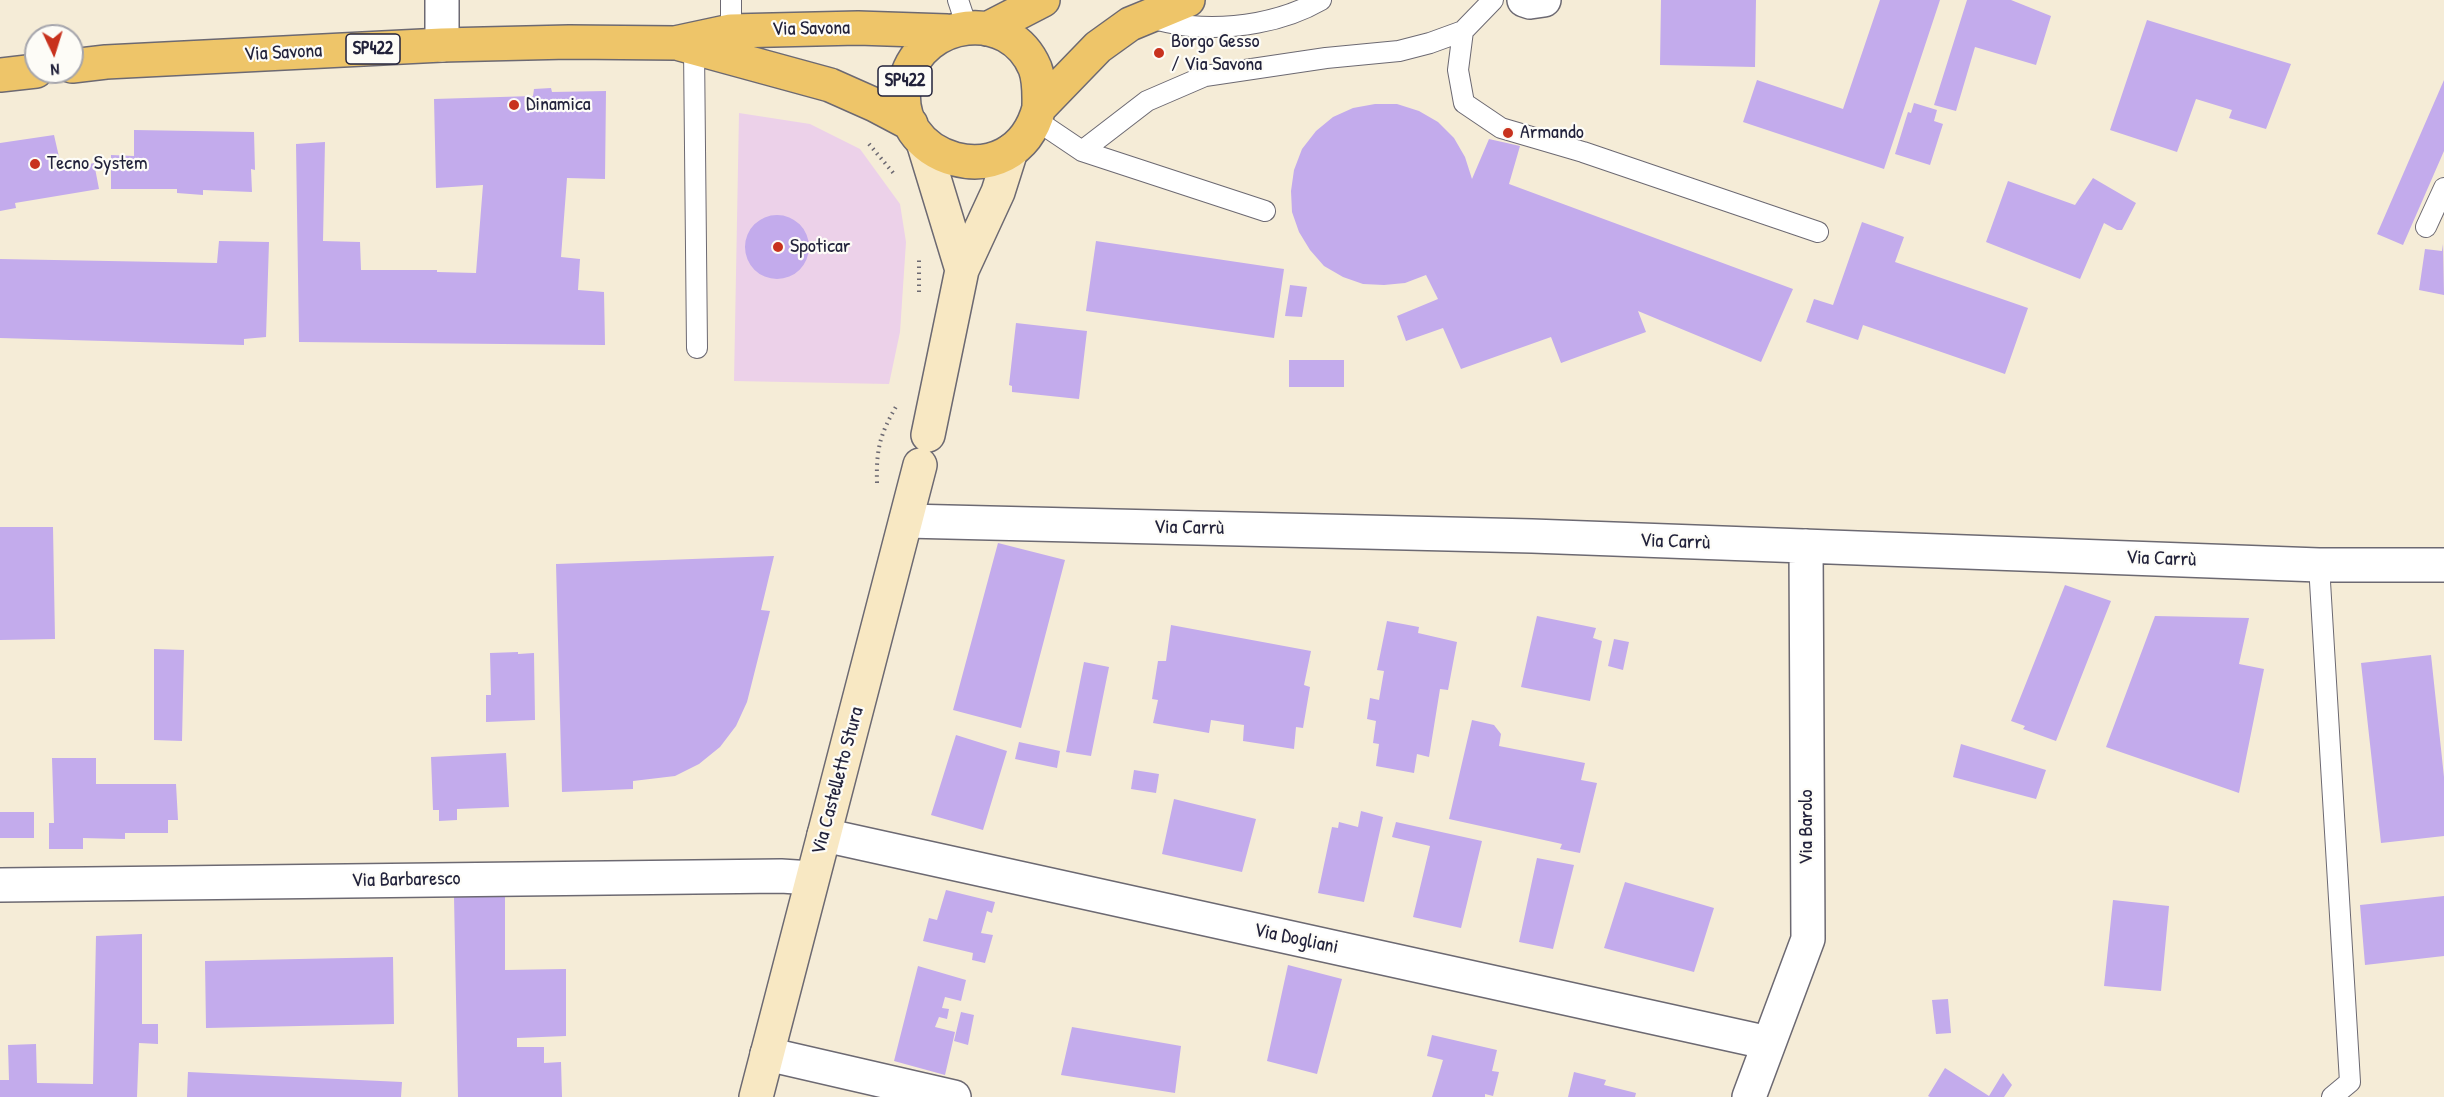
<!DOCTYPE html>
<meta charset="utf-8">
<style>
body{margin:0}
#map{position:relative;width:2444px;height:1097px;overflow:hidden;background:#f5ecd7;font-family:"Patrick Hand",sans-serif}
canvas{display:block}
.north{position:absolute;left:24px;top:24px;width:60px;height:60px;box-sizing:border-box;background:#fdfcf7;border:2px solid #a5a5ac;border-radius:50%;rotate:176deg;font-size:16px;font-weight:700;line-height:24px;text-align:center;color:#22223b}
.north::after{content:'';display:block;margin:auto;width:21px;height:27px;background:#c8321e;clip-path:polygon(50% 0,100% 100%,50% 72%,0 100%)}
</style>
<div id="map">
<canvas width="2444" height="1097"></canvas>
<div class="north">N</div>
</div>
<script>
const g = document.querySelector('canvas').getContext('2d');
g.lineJoin = 'round';
function paint(path, color) { g.fillStyle = color; g.fill(path, 'evenodd'); }
function trace(path, color, width, dash) { g.strokeStyle = color; g.lineWidth = width; g.lineCap = dash ? 'butt' : 'round'; g.setLineDash(dash || []); g.stroke(path); }
function label(font, color, halo, rows, align = 'center') {
  g.font = font + ' "Patrick Hand",sans-serif'; g.lineWidth = 4.5; g.setLineDash([]); g.textBaseline = 'middle'; g.strokeStyle = halo; g.fillStyle = color; for (const [text, x, y, turn = 0] of rows) {
    g.save(); g.translate(x, y); g.rotate((+turn || 0) * Math.PI / 180); g.textAlign = isNaN(turn) ? turn : align; if (halo) g.strokeText(text, 0, 0); g.fillText(text, 0, 0); g.restore();
  }
}
const built = new Path2D(`
 M739,113l71,11 50,25 40,55 6,38 -6,90 -11,52 -155,-3z`);
const building = new Path2D(`
 M1661,0h95l-1,67 -95,-2z
 M1880,0h60l-56,169 -141,-47 14,-42 86,29z
 M1967,0h44l40,16 -15,49 -61,-18 -19,64 -22,-6z
 M2147,20l144,44 -25,65 -37,-11 3,-8 -36,-11 -19,53 -67,-22z
 M2444,80v71l-41,94 -26,-11z
 M551,88l1,4 54,-1 -1,88 -38,-1 -6,79 19,2 -2,31 26,2 1,53 -306,-3 -3,-198 29,-2 -2,99 37,1 1,28h76v2l39,1 7,-88 -47,3 -2,-89 99,-3 1,-7z
 M1914,103l23,7 -3,11 9,3 -13,41 -35,-11 13,-42 3,1z
 M1375,104h22l22,7 19,11 16,16 11,19 7,22 17,-40 31,7 -11,38 284,105 -32,73 -123,-51 8,21 -85,31 -10,-26 -90,32 -18,-41 -37,13 -9,-25 41,-17 -12,-24 -21,8 -21,2 -21,-1 -20,-7 -19,-11 -14,-16 -11,-18 -7,-20 -1,-21 3,-21 8,-21 14,-18 17,-14 20,-9z
 M134,130l120,2 1,38 -4,-1 1,23 -49,-2v5l-26,-2v-4h-66v-34l23,1z
 M54,135l8,35 32,-7 5,26 -84,14 1,5 -16,3v-68z
 M2093,178l43,25 -14,27h-5l-13,-7 -24,56 -94,-37 22,-61 67,24z
 M745 247a32 32 0 1 1 64 0a32 32 0 1 1-64 0Z
 M1862,222l42,15 -9,25 133,46 -23,66 -142,-49 -5,15 -52,-18 8,-23 19,6z
 M219,241l50,1 -3,95 -22,2v6l-244,-7v-79l217,4z
 M1096,241l188,28 -10,69 -188,-27z
 M2443,244l1,51 -25,-5 6,-41 17,2z
 M1290,285l17,2 -5,30 -17,-1z
 M1016,323l71,8 -8,68 -67,-7v-6l-3,-1z
 M1289,360h55v27h-55z
 M0,527h53l2,112 -55,1z
 M998,543l67,17 -44,168 -68,-18z
 M774,556l-13,54 9,1 -23,91 -11,24 -16,21 -21,17 -24,12 -42,5v8l-71,3 -6,-228z
 M2065,585l46,16 -55,140 -33,-12 2,-3 -14,-5z
 M1537,616l59,12 -3,10 9,3 -12,60 -69,-14z
 M2155,616l94,2 -10,46 25,5 -25,124 -133,-46z
 M1387,621l32,6 -1,6 39,9 -9,48 -8,-1 -11,68 -12,-3 -3,19 -38,-7 3,-22 -6,-1 3,-22 -9,-2 3,-21 9,2 5,-29 -7,-1z
 M1171,625l140,26 -7,34 6,2 -7,41 -7,-1 -2,22 -51,-8 1,-16 -33,-5 -2,13 -56,-10 5,-23 -6,-1 6,-38h8z
 M1614,639l15,3 -6,28 -15,-4z
 M154,649l30,1 -2,91 -28,-1z
 M518,652v2l16,-1 1,67 -49,2v-27h5l-1,-42z
 M2431,655l13,122v59l-63,7 -20,-180z
 M1084,662l25,5 -18,89 -25,-4z
 M1472,720l22,5 7,9 -2,12 86,17 -4,17 16,3 -17,70 -20,-4 2,-5 -113,-25z
 M956,735l51,16 -24,79 -52,-15z
 M1019,742l41,9 -3,17 -42,-9z
 M1961,744l85,26 -10,29 -83,-22z
 M506,753l3,54 -52,2v11l-18,1v-11h-6l-2,-53z
 M52,758h44v26h80l2,36h-10v13h-43v6l-42,-1v11h-34v-26h5z
 M1134,770l25,4 -3,19 -25,-4z
 M1174,799l82,20 -14,53 -80,-18z
 M1361,811l22,6 -19,85 -46,-9 14,-66 6,1 1,-6 19,5z
 M0,812h34v26h-34z
 M1396,822l86,19 -21,87 -48,-11 17,-71 -38,-9z
 M1537,858l37,7 -21,84 -34,-7z
 M1625,882l89,26 -20,64 -90,-24z
 M946,890l49,12 -3,11 -5,-2 -6,22 12,2 -8,28 -13,-3 1,-7 -50,-12 6,-23 8,2z
 M505,896v74l61,-1v67l-49,2v9h27v16l17,-1 1,35h-104l-4,-200z
 M2444,896v60l-79,9 -5,-60z
 M2113,900l56,6 -8,85 -57,-5z
 M142,934v90h16v20l-19,-1 -2,54h-137v-17h9l-1,-35 28,-1 1,39 56,1 3,-148z
 M393,957l1,67 -188,4 -1,-67z
 M1288,965l54,14 -25,95 -50,-13z
 M918,966l48,14 -5,21 -16,-4 -3,11 7,1 -2,10 -8,-2 -4,10 20,5 -10,43 -51,-14z
 M1948,999l3,34 -15,1 -4,-34z
 M961,1012l13,3 -6,30 -14,-4z
 M1072,1027l109,19 -6,47 -114,-18z
 M1432,1035l65,15 -5,21 7,1 -6,24 -8,-2v3h-53l11,-37 -16,-4z
 M1945,1068l44,28 14,-23 9,12 -8,12h-74l-2,-1z
 M188,1072l214,10 -1,15h-214z
 M1574,1072l32,8 -2,5 32,8 -1,4h-67z`);
const path = new Path2D(`
 M869,144l26,31
 M919,292v-34
 M877,483c-1,-34 3,-49 20,-78`);
const lane = new Path2D(`
 M731,0v31
 M958,0l9,27
 M1149,18c13,3 27,7 41,8 43,4 93,-4 131,-26
 M1463,31l-5,39 6,33 37,25 82,24 235,80
 M694,48l3,300
 M1036,120l46,31 183,60
 M1082,151l65,-50 58,-25 121,-18 73,-7 31,-8 33,-12 30,-31
 M2426,227l18,-39
 M2319,565l31,517 -18,15`);
const street = new Path2D(`
 M442,0v45
 M1524,0l6,2 14,-2
 M906,521l626,15 787,29h125
 M824,835l945,208
 M0,885l781,-9 31,2
 M767,1054l187,43
 M1749,1097l59,-158 -2,-393`);
const secondary = new Path2D(`
 M923,142l39,128
 M928,435l34,-165 36,-78 13,-41
 M756,1097l164,-632`);
const primary = new Path2D(`
 M987,29l56,-29
 M680,44l150,41 45,20 36,19
 M72,66l34,-4 336,-17 127,-3 106,1 56,-12 127,-3 89,3
 M0,75l36,-4
 M1039,108c0,-14 1,-27 -4,-40 -26,-61 -112,-49 -129,11 -22,81 108,123 133,29l59,-61 32,-23 58,-24`);
const markers = [
 [1159,53,6,"#c8321e"],
 [514,105,6,"#c8321e"],
 [1508,133,6,"#c8321e"],
 [35,164,6,"#c8321e"],
 [778,247,6,"#c8321e"]
];
const shields = [
 [373,49,54],
 [905,81,54]
];
const shieldNames = [
 ["SP422",373,49],
 ["SP422",905,81]
];
const streetNames = [
 ["Via Savona",811,29,-1],
 ["Via Savona",283,53,-3],
 ["Via Carrù",1189,528,1],
 ["Via Carrù",1675,542,2],
 ["Via Carrù",2161,559,2],
 ["Via Castelletto Stura",838,781,-75],
 ["Via Barolo",1807,827,-90],
 ["Via Barbaresco",406,880,-1],
 ["Via Dogliani",1296,939,12]
];
const poiNames = [
 ["Borgo Gesso",1171,42],
 ["/ Via Savona",1171,65],
 ["Dinamica",526,105],
 ["Armando",1520,133],
 ["Tecno System",47,164],
 ["Spoticar",790,247]
];
paint(built, '#ecd1e9');
paint(building, '#c3abec');
trace(lane, '#6c6972', 22);
trace(street, '#6c6972', 36);
trace(secondary, '#6c6972', 36);
trace(primary, '#6c6972', 36);
trace(path, '#6c6972', 4, [1.5, 4.5]);
trace(lane, '#fff', 20);
trace(street, '#fff', 33);
trace(secondary, '#f8e8c3', 33);
trace(primary, '#eec569', 33);
for (const [x, y, r, color] of markers) { const dot = new Path2D(); dot.arc(x, y, r, 0, 2 * Math.PI); g.fillStyle = color; g.fill(dot); trace(dot, '#fdfcf7', 2); }
for (const [x, y, w] of shields) { const box = new Path2D(); box.roundRect(x - w / 2, y - 15, w, 30, 4.5); g.fillStyle = '#fdfcf7'; g.fill(box); trace(box, '#22223b', 1.5); }
label('bold 18px', '#22223b', null, shieldNames);
label('20px', '#22223b', '#fdfcf7', streetNames);
label('20px', '#22223b', '#fdfcf7', poiNames, 'left');
</script>
